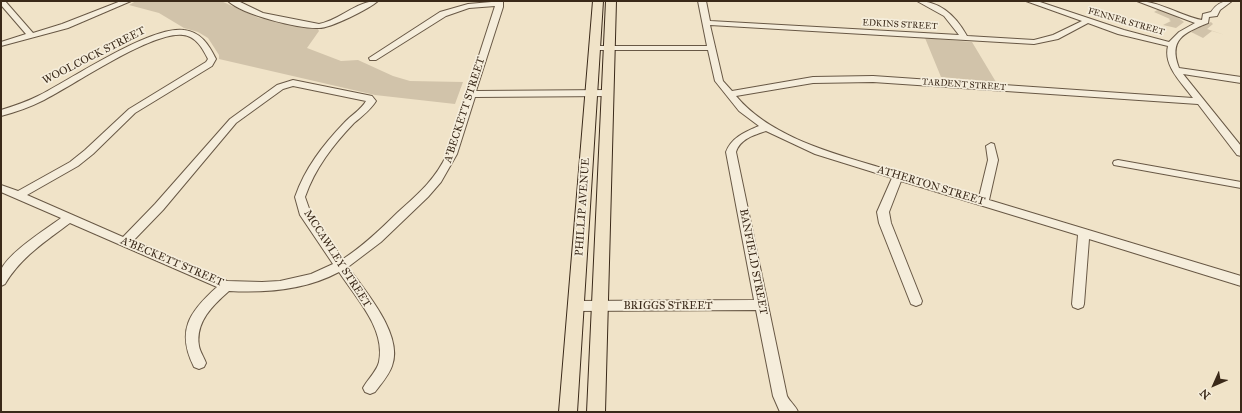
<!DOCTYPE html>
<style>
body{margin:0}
#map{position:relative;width:1242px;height:413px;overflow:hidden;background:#f0e3c8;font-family:"IM FELL Great Primer",serif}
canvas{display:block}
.frame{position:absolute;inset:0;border:2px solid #3a2919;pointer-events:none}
.north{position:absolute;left:1194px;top:365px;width:40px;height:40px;-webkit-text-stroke:3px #f5eddb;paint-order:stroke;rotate:225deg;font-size:11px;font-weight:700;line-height:16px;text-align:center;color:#3a2919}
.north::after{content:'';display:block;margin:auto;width:14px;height:18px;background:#3a2919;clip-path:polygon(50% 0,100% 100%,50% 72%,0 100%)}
</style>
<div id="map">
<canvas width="1242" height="413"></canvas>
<div class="frame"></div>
<div class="north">N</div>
</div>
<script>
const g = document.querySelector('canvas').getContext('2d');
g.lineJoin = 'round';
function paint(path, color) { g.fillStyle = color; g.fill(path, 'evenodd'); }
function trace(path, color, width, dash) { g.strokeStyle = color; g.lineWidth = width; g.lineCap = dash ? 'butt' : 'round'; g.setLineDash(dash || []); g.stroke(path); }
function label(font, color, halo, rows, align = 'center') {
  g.font = font + ' "IM FELL Great Primer",serif'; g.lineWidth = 3.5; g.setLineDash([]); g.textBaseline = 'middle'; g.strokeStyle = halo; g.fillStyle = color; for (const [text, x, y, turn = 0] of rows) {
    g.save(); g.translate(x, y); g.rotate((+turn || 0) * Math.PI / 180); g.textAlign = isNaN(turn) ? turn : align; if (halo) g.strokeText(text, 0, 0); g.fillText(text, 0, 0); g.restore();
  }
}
const green = new Path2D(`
 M136,1h85l38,17 59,11 1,2 -12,17 34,13 17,-1 35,16 17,5 53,1 -8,22 -80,-9 -156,-36v-4l-11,-17 -10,-6 -14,-4 -25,-15 -30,-8z
 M1159,9l15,6 10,7 -8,6 -13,-3 8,-4 -2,-1 1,-1 -16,-7z
 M1211,22l2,2 -6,5 18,6 -13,-4 -9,7 -12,-6 8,-5h4l-1,-1z
 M925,38l47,4 24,40 -55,-5z`);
const minor = new Path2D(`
 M1,1h4l28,32 29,-9 59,-23h10l-63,27 -67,18v-4l25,-8 -25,-29z
 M228,1h10l25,12 56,11c21,-4 37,-23 59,-23 -9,8 -47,27 -59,27 -20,1 -76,-13 -91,-27z
 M503,1v6l-27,84 132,-1 4,3 -4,3 -133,1 -18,57 -16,28 -13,15 -47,45 -33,25c17,24 56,68 44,99 -3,9 -11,18 -17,26l-5,2 -5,-2 -2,-4c4,-8 14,-17 16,-26 7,-33 -23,-64 -40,-90 -33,18 -73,21 -110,19 -16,14 -34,31 -30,55 1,6 5,11 7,17l-2,4 -5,2 -5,-2c-18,-36 -5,-55 23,-80l-147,-64c-24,18 -49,34 -65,61l-4,2c0,-5 -1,-12 0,-16 7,-17 45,-41 60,-52l-60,-26v-7l17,6 52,-29 15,-12 44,-41 77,-47 2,-3c-5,-10 -12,-23 -25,-24 -31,-4 -109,50 -139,65 -14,7 -28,12 -43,16v-6c13,-4 25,-8 37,-14 32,-16 113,-71 146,-66 17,2 25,15 32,29l-4,7 -77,47 -42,41 -15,12 -51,29 96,42 32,-33 75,-85 47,-34 16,-5 79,16 4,5 -2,3c-6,8 -13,13 -20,19 -21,22 -39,45 -49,74l6,17 32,45c20,-13 37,-29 54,-46 20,-18 39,-34 50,-59l48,-148 -26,2 -23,8 -70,44h-6l-1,-2 71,-46 28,-8zM293,86l73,15c-5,9 -15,14 -22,22 -21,22 -39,45 -49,74l5,18 33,49 -22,10 -31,7 -18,1 -35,-1 -94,-40 30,-31 73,-87 47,-34z
 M698,1h8l4,20 249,14 -15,-19 -27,-15c23,0 39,15 50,35l67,4 19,-5 29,-14 -56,-20h11l87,29 45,12 10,-10 16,-9 -58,-22c23,0 43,15 65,19l1,-6 8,-2c5,-8 11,-11 21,-11l-12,9 -3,6 -8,1 -1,6c-24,10 -40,16 -29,45l62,9v6l-58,-9 58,72v10l-4,-1 -39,-51 -325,-22 -60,1 -77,13c34,41 96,57 146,72 32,10 64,19 97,29l9,-37 -2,-14 5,-3 3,1 4,16 -9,40 252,76v10l-152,-47 -5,65 -1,3 -5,2 -5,-2 -1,-3 6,-69 -177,-54 -12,31 2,11 31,78 -1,3 -5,2 -5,-2 -32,-81 -2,-11 15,-34 -77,-24 -49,-23c-12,4 -26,8 -30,21l51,244c3,6 9,10 11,16h-18l-7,-16 -17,-86 -181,1 -5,-2 -1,-3 1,-3 5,-2 179,-1 -28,-148c6,-15 19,-20 33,-26l-20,-15 -24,-30 -7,-31h-113l-4,-2 4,-2h112zM1088,23l30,11 50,12c-5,20 14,37 25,52l-320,-22 -60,1 -81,14 -9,-10 -13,-56 324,19 24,-5z
 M1118,160l123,22v6l-127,-23 -1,-2 1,-2z`);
const major = new Path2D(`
 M593,1h10l-26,411h-18z
 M606,1h10l-11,411h-18z`);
const farStreetnames = [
 ["FENNER STREET",1126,22,16],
 ["EDKINS STREET",900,25,3],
 ["TARDENT STREET",964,85,4]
];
const streetNames = [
 ["WOOLCOCK STREET",94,56,-27],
 ["A'BECKETT STREET",465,110,-72],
 ["ATHERTON STREET",931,186,17],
 ["PHILLIP AVENUE",583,207,-86],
 ["MCCAWLEY STREET",337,259,57],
 ["A'BECKETT STREET",172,262,23],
 ["BANFIELD STREET",753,262,79],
 ["BRIGGS STREET",668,306]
];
paint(green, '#d1c3aa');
trace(minor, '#685845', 2);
trace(major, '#3a2919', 2);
paint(minor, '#f5eddb');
paint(major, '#f0e3c8');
label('9px', '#3a2919', '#f5eddb', farStreetnames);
label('11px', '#3a2919', '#f5eddb', streetNames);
</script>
